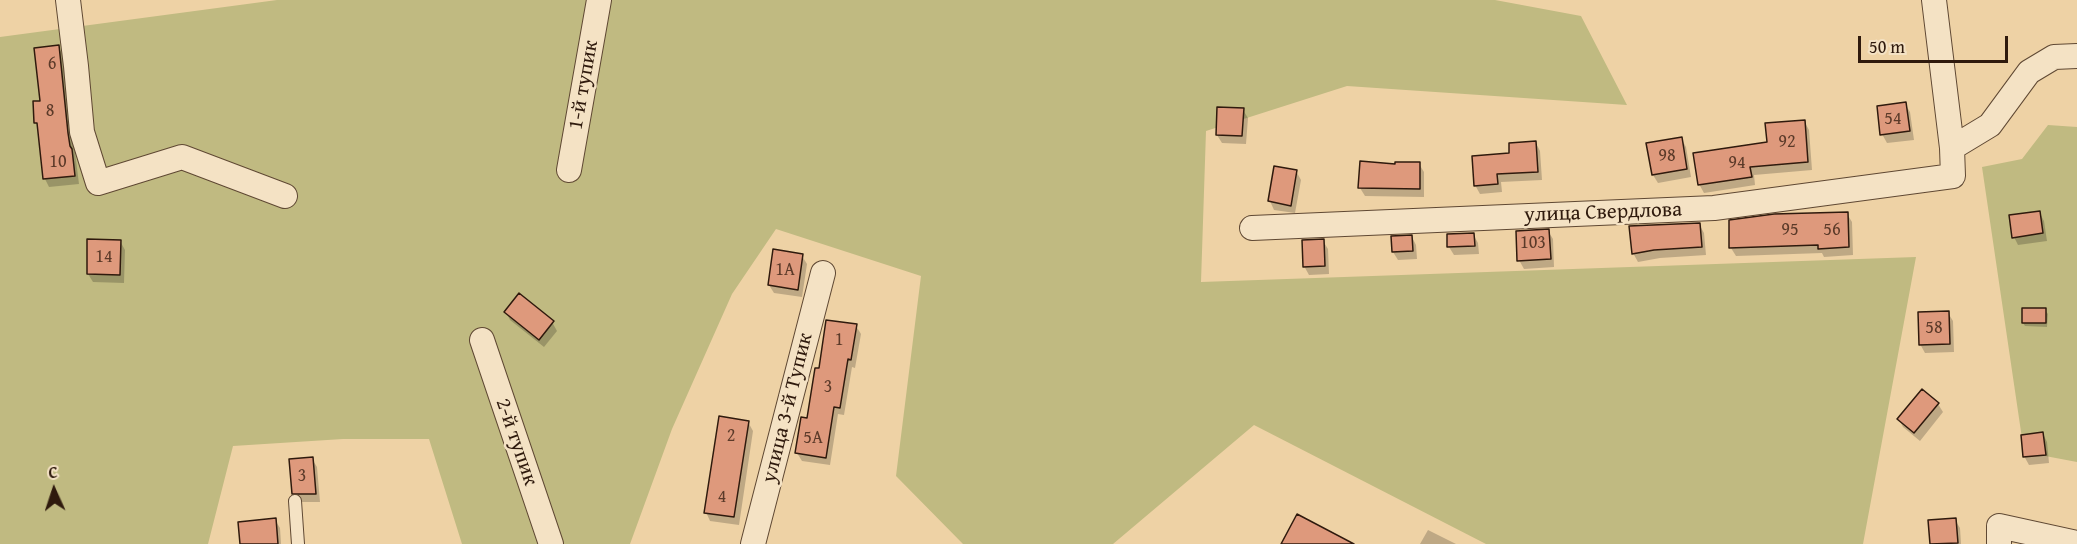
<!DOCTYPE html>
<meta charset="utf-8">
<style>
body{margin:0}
#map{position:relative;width:2077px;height:544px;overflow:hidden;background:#eed2a5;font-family:"Gentium Book Plus",serif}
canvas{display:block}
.north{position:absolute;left:24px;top:460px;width:60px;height:60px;-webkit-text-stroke:4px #f4e2c4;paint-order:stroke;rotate:357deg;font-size:16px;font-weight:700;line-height:24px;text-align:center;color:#2f1a0d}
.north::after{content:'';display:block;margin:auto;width:21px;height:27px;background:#2f1a0d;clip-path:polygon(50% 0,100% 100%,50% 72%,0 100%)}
.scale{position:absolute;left:1858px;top:36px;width:150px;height:27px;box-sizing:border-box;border:3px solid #2f1a0d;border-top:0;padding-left:8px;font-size:18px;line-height:21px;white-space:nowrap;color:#2f1a0d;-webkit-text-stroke:4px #f4e2c4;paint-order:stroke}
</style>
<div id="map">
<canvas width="2077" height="544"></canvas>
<div class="north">С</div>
<div class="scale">50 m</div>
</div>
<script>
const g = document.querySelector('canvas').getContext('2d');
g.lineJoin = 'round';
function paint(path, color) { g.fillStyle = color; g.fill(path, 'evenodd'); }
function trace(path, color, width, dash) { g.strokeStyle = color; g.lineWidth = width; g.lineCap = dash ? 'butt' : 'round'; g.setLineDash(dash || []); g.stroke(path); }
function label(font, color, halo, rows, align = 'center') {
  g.font = font + ' "Gentium Book Plus",serif'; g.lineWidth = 5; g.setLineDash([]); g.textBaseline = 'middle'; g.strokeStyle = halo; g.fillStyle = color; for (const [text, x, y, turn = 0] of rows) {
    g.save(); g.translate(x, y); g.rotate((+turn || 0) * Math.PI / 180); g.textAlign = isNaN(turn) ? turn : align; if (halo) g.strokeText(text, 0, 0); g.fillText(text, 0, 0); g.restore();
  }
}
const green = new Path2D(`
 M277,0h1218l86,16 46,89 -280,-19 -141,45 -5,151 715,-25 -53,287h-377l-232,-119 -141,119h-150l-67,-68 25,-200 -145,-47 -44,65 -60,135 -42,115h-168l-33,-105h-86l-110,7 -25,98h-208v-507z
 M2048,125l29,2v335l-53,-10 -42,-285 40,-8z`);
const shadow = new Path2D(`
 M58,47l5,8 16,129 -30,3 -4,-8 -5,-50 -4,-6z
 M1905,104l5,8 4,28 -27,3 -5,-9z
 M1243,110l5,8 -2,26 -24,-1 -5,-8z
 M1804,121l5,9 3,40 -58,5 1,10 -51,8 -5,-9z
 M1681,138l5,9 5,30 -33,6 -5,-8z
 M1536,143l4,8 2,29 -41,2 1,10 -22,2 -5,-9 36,-30z
 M1419,164l5,8v25l-59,-1 -5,-8 36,-23z
 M1296,171l5,9 -6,33 -21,-3 -4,-9z
 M2039,212l5,9 3,20 -29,4 -4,-8z
 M1847,214l5,8 1,33 -29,2 -2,-4 -86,3 -5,-8v-26z
 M1699,224l5,9 2,22 -46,3 -22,4 -5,-9z
 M1548,231l5,8 1,28 -30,2 -5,-9z
 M1473,234l5,9 1,11 -25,1 -5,-8 -1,-12z
 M1412,237l4,8 1,14 -19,1 -5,-8z
 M120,241l5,9 -1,33 -31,-1 -5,-8z
 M1323,241l5,8 1,25 -20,1 -5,-9z
 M802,256l5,8 -5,33 -28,-4 -5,-8z
 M2045,310l3,4 -1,13 -22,-1 -2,-3z
 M506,312l46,10 5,9 -13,16 -34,-27z
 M1948,313l5,8 1,31 -29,1 -5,-9z
 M856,326l5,8 -6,34 -3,-1 -8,48 -6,-1 -8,51 -28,-4 -5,-8 12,-33 11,-50z
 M1922,391l16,13 5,8 -23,29 -17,-14 -4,-8z
 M748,422l5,9 -14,94 -29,-4 -4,-9z
 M2043,434l4,8 2,21 -20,2 -5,-9z
 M312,459l5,8 3,35h-22l-5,-9z
 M275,520l5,8 1,16h-40z
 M1955,520l5,8 1,16h-30l-1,-23z
 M1428,530l28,14h-36z`);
const building = new Path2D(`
 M59,45l9,88 2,13 2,3 3,27 -32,3 -6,-56h-3l-1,-22h7l-6,-53z
 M1906,102l4,29 -30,4 -3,-29z
 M1217,107l27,1 -2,28 -26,-1z
 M1805,120l3,42 -58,5 2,10 -54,8 -5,-32 74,-11 -2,-19z
 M1682,137l5,32 -35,6 -6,-32z
 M1536,141l2,31 -41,2 1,10 -24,2 -2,-30 37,-3v-10z
 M1360,161l35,3v-2h25v27l-62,-1z
 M1274,166l23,4 -6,36 -23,-5z
 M2040,211l3,22 -31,5 -3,-23z
 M1848,212l1,35 -31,2v-4l-89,3v-28l45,-6z
 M1700,223l2,24 -48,3 -22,4 -3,-28z
 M1549,229l2,30 -34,2 -1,-30z
 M1474,233l1,13 -28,1v-13z
 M1412,235l1,16 -21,1 -1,-16z
 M87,239l34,1 -1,35 -33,-1z
 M1324,239l1,27 -22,1 -1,-27z
 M773,249l30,5 -5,36 -30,-5z
 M519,293l35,28 -15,19 -35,-28z
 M2022,308h24v15h-24z
 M1949,311l1,33 -31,1 -1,-33z
 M826,320l31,4 -6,36 -3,-1 -8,49 -6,-1 -8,51 -31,-5 6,-36 6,1 8,-50h4z
 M1922,389l17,14 -25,30 -17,-14z
 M719,416l30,5 -15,96 -30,-4z
 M2043,432l3,23 -23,2 -2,-22z
 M313,457l3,37h-24l-3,-35z
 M1297,514l57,30h-73z
 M276,518l2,26h-38l-2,-22z
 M1956,518l2,25 -28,1 -2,-24z`);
const lane = new Path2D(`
 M295,501l3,43`);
const street = new Path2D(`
 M68,0l8,66 6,66 16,51 84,-26 103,39
 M1952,148l38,-23 39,-53 25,-15 23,-1
 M569,170l30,-170
 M1252,228l462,-20 239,-32 -1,-28 -18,-148
 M482,340l69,204
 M753,544l70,-271
 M1999,544v-18l78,17`);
const numberNames = [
 ["6",52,64],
 ["8",50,111],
 ["54",1893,119],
 ["92",1787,142],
 ["98",1667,156],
 ["10",58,162],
 ["94",1737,163],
 ["95",1790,230],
 ["56",1832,230],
 ["103",1533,243],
 ["14",104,257],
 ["1А",785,270],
 ["58",1934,328],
 ["1",839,340],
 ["3",828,387],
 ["2",731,436],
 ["5А",813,438],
 ["3",302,476],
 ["4",722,497]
];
const streetNames = [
 ["1-й тупик",584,85,-80],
 ["улица Свердлова",1603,213,-2],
 ["улица 3-й Тупик",788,408,-76],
 ["2-й тупик",516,442,71]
];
paint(green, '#c0ba81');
paint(shadow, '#0003');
paint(building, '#de997c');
trace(building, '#2f1a0d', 1.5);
trace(lane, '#5f4833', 14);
trace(street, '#5f4833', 26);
trace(lane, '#f4e2c4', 12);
trace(street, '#f4e2c4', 24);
label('18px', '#5b3a29', null, numberNames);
label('21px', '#2f1a0d', '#f4e2c4', streetNames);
</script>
